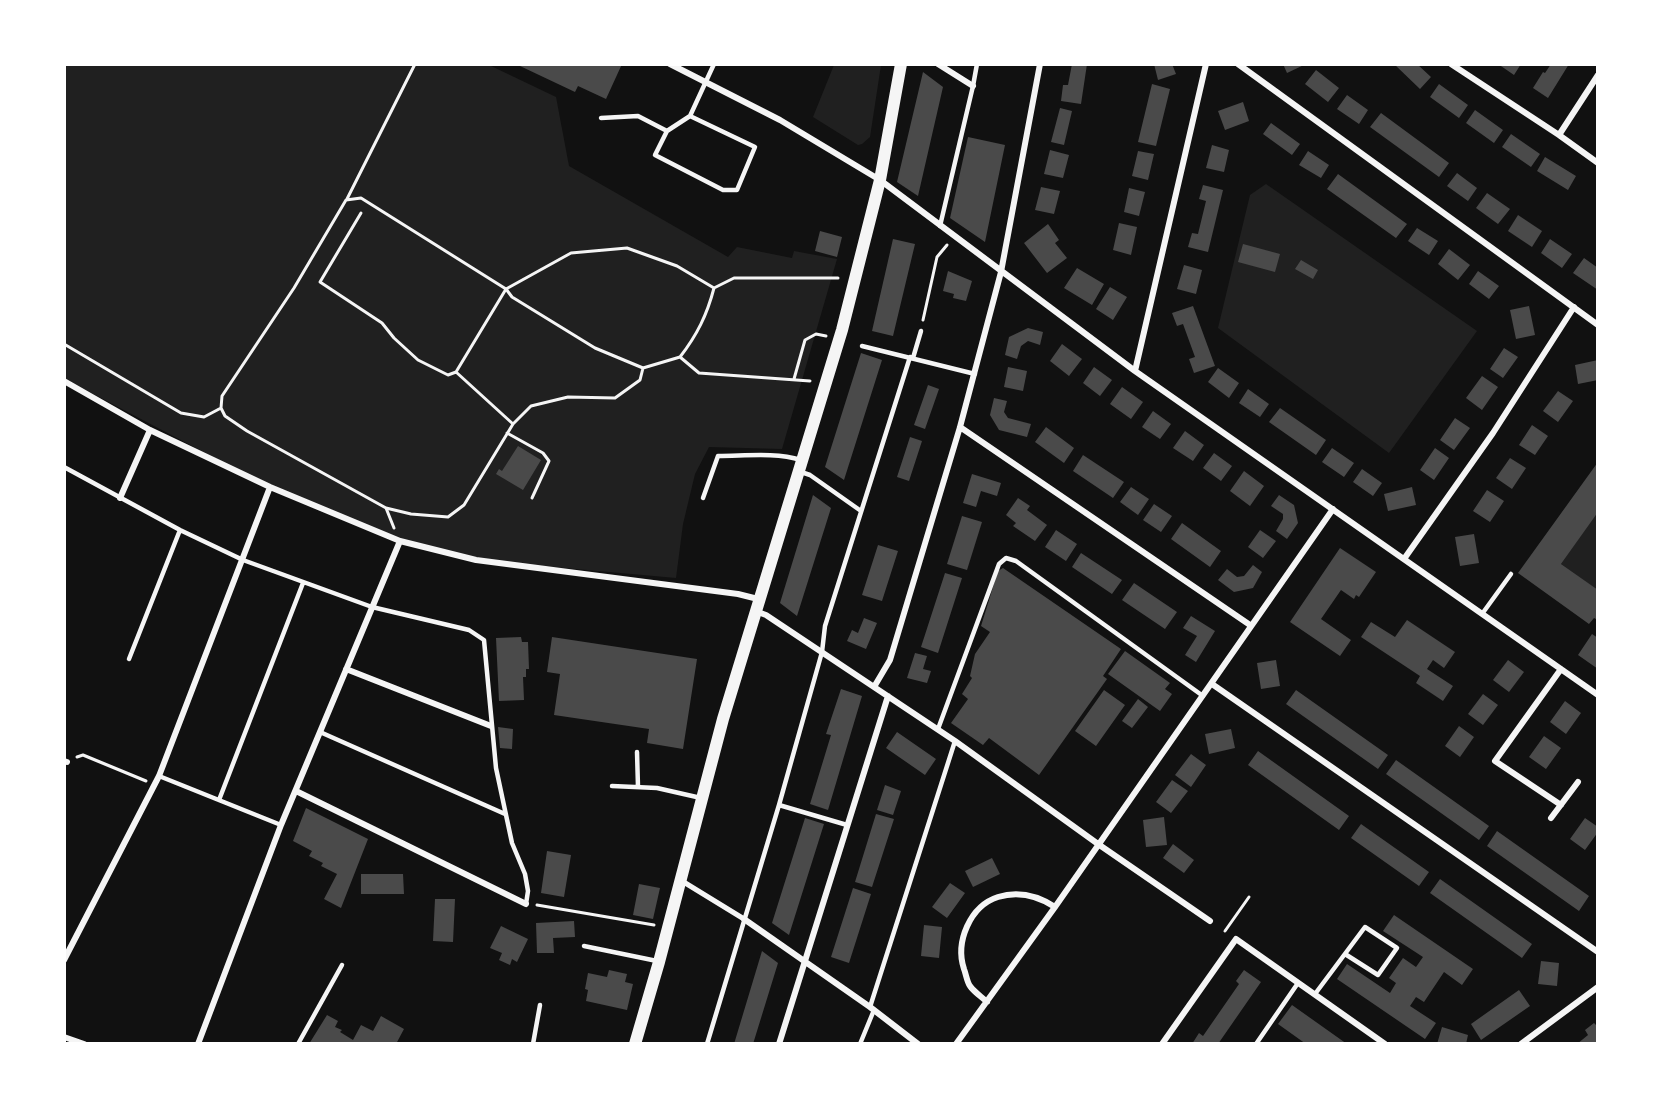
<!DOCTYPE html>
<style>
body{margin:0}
#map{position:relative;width:1662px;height:1108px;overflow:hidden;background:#111;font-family:Jost,sans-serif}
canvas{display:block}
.frame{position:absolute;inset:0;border:66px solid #fff;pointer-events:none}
</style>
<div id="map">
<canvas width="1662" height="1108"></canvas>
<div class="frame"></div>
</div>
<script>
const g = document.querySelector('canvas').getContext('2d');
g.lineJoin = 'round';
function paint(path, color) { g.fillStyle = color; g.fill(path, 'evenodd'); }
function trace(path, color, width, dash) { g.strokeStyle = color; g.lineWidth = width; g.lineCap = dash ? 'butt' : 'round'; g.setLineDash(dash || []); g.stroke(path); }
const green = new Path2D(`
 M64,65h425l67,32 13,69 159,91 9,-10 55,11 2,-7 43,8 -55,190 -73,-2 -14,27 -12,50 -7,54 -200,-18 -76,-19 -130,-54 -205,-108z
 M834,65h47l-11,72 -8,7 -4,1 -45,-28z
 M1266,184l211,147 -88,122 -171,-125 32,-133z
 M1597,512v78l-36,-26z`);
const building = new Path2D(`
 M521,64h101l-16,35 -28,-13 -3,6 -55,-26z
 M1072,64h15l-6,40 -20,-3 2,-16h5z
 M1154,64h18l4,10 -18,6z
 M1283,64h23l-19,9z
 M1394,64h23l14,13 -11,12z
 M1498,64h23l-7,11z
 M1551,64h18l-21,34 -15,-10 10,-16 2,1z
 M1316,70l23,18 -11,14 -23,-18z
 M923,72l20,15 -25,109 -21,-14z
 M1152,84l18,5 -14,57 -18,-4z
 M1439,84l29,21 -9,13 -29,-21z
 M1347,95l21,15 -9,14 -22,-15z
 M1243,102l6,19 -24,9 -7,-19z
 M1060,108l12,3 -8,34 -13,-3z
 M1475,110l28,20 -9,13 -28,-20z
 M1381,113l68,50 -10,14 -69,-50z
 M1271,123l29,21 -8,11 -29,-21z
 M1511,134l29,20 -9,13 -29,-20z
 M968,137l37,8 -20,97 -35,-24z
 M1212,145l17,5 -5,22 -18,-4z
 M1050,150l19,5 -6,23 -19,-4z
 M1138,151l16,3 -6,26 -16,-4z
 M1308,151l21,14 -8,13 -22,-13z
 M1545,157l31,19 -8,14 -31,-19z
 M1457,173l20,15 -9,13 -21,-15z
 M1338,174l69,50 -11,14 -69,-49z
 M1203,185l20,5 -15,62 -20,-5 4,-14 6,1 8,-33 -7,-2z
 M1041,187l19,4 -6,23 -19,-4z
 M1129,188l16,4 -6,24 -15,-4z
 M1487,193l23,16 -12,15 -22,-16z
 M1518,215l24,16 -10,16 -24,-16z
 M1119,223l18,4 -6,28 -18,-5z
 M1048,224l11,16 -4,3 12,15 -20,15 -23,-30z
 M1417,228l21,13 -9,14 -21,-14z
 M820,231l22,6 -5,20 -22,-6z
 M893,239l22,5 -22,92 -21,-5z
 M1550,239l22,15 -10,14 -21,-15z
 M1243,244l37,10 -5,18 -37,-10z
 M1449,249l21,16 -12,15 -20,-16z
 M1584,258l14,10v22l-25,-17z
 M1301,260l17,10 -5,9 -18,-10z
 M1184,265l18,5 -6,24 -19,-5z
 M1077,268l27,16 -12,21 -28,-17z
 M948,271l24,10 -6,20 -13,-3 1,-4 -11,-3z
 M1478,271l21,15 -10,13 -20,-15z
 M1110,287l17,10 -14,23 -17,-11z
 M1193,306l22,60 -21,7 -5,-14 6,-2 -12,-33 -6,2 -5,-13z
 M1529,306l6,29 -19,4 -6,-29z
 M1028,328l15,4 -3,13 -12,-4 -7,5 -4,13 -12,-4 4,-18z
 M1062,344l20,15 -13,17 -19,-15z
 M1504,348l14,9 -15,21 -13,-9z
 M861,353l21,7 -38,120 -19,-13z
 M1598,360v20l-20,4 -3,-19z
 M1008,367l19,4 -4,20 -19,-4z
 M1094,367l18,13 -12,16 -17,-13z
 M1218,368l21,15 -10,15 -21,-16z
 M1482,376l16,11 -16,23 -16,-12z
 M928,385l11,4 -14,40 -11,-4z
 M1122,387l21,15 -12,17 -21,-15z
 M1248,389l21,15 -9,13 -21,-14z
 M1558,391l15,10 -15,21 -15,-11z
 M994,398l13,3 -3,11 4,6 23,6 -4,13 -28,-7 -9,-15z
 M1280,408l46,32 -10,15 -47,-33z
 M1153,411l18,13 -11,15 -18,-12z
 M1455,418l15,10 -16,22 -14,-10z
 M1532,425l16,11 -13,19 -16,-10z
 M1046,427l28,21 -10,15 -29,-21z
 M1185,431l19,14 -11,16 -20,-13z
 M910,437l12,4 -13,40 -12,-4z
 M518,446l23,14 -18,30 -27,-16 3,-5 3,2z
 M1332,448l22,15 -10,14 -22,-15z
 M1435,448l14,10 -15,22 -14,-10z
 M1214,453l18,13 -11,15 -18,-13z
 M1083,455l41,27 -11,16 -40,-27z
 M1510,458l16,10 -14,21 -16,-11z
 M1598,462v50l-37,52 37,26v30l-4,-2 -5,6 -71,-51z
 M1362,469l20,14 -9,13 -20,-14z
 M1244,471l20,15 -14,20 -20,-15z
 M972,474l29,9 -4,13 -16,-5 -5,16 -13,-4z
 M1131,487l18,12 -11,16 -18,-13z
 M1412,487l4,18 -28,6 -4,-17z
 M1487,490l17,11 -14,21 -17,-11z
 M813,495l18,13 -34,108 -17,-13z
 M1279,495l15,10 4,18 -11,16 -11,-8 7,-12v-5l-12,-8z
 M1018,498l12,8 -3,4 20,15 -12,16 -22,-15 3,-3 -10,-8z
 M1154,504l18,12 -11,16 -18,-12z
 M962,516l20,6 -15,48 -20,-6z
 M1182,523l39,28 -11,16 -39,-28z
 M1056,530l21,14 -11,17 -21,-14z
 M1260,530l16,11 -13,17 -15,-11z
 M1474,534l5,29 -19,3 -5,-29z
 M878,545l20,6 -16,50 -20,-6z
 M1340,548l36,24 -17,25 -3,-2 -2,4 -13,-9 -20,29 30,21 -11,16 -50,-34z
 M1081,553l41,27 -10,14 -40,-27z
 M1253,565l9,7 -9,16 -19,4 -16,-12 9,-11 10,8 7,-1z
 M1003,568l118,81 -18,27 4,3 -68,96 -50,-37 -6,7 -32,-22 17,-24 -6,-5 10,-16 -2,-2 5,-22 15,-22 -9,-6 17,-55z
 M945,573l17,5 -24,75 -17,-6z
 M1134,583l43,29 -12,17 -43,-29z
 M1191,616l24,15 -19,31 -11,-7 12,-19 -14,-8z
 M864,618l13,5 -11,26 -19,-8 5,-11 6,3z
 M1407,620l48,32 -11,16 -11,-8 -6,9 26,17 -10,15 -27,-18 4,-7 -59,-39 10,-15 24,15z
 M1592,634l6,4v31l-20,-14z
 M521,637l1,5h6l1,27h-3v8h-3l1,23 -25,1 -3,-63z
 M552,637l145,22 -14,90 -36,-6 2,-14 -95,-14 6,-41 -13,-2z
 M1125,651l45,32 -5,6 7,5 -12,17 -52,-37z
 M915,653l12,3 -4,13 8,2 -4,12 -20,-5z
 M1276,660l4,26 -19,3 -4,-26z
 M1508,660l16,12 -15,20 -16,-12z
 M841,689l21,7 -34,114 -18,-6 21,-69 -5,-1z
 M1104,690l21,15 -29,41 -21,-15z
 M1296,690l92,65 -10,14 -92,-65z
 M1483,694l15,11 -15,20 -15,-11z
 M1138,699l10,8 -16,21 -10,-7z
 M1565,701l16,12 -15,21 -16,-12z
 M1459,726l15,11 -14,20 -15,-11z
 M498,727l15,2 -1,20 -12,-1z
 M1231,729l4,19 -26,6 -4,-20z
 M897,732l39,27 -11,16 -39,-27z
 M1544,736l17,12 -15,21 -17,-12z
 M1258,751l91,65 -10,14 -91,-65z
 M1191,754l15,11 -15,22 -16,-12z
 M1396,760l93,66 -10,14 -93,-66z
 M1172,780l16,11 -17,22 -15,-11z
 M885,785l16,6 -8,24 -16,-5z
 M306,808l62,31 -27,69 -17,-9 13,-25 -16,-8 2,-3 -14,-7 3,-5 -19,-10z
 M876,814l18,5 -22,68 -17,-5z
 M1164,817l3,28 -21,2 -3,-27z
 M805,818l19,6 -35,111 -17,-12z
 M1585,818l13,9v5l-13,18 -15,-11z
 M1361,824l68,48 -10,14 -68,-48z
 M1497,831l92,65 -10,15 -92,-65z
 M1173,844l21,16 -10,13 -21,-15z
 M547,851l24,4 -7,42 -23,-4z
 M992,858l8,16 -27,13 -8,-16z
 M361,874h42l1,20h-43z
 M1440,879l92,65 -10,14 -92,-65z
 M950,883l15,10 -18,25 -15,-11z
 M639,884l21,4 -7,31 -20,-4z
 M853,888l18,6 -22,69 -18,-6z
 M435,899h20l-2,43 -20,-1z
 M1394,915l79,54 -11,16 -18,-13 -20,30 -8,-5 -6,9 26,17 -11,16 -88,-60 10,-15 43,29 6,-10 -7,-5 14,-20 13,9 7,-10 -40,-26z
 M574,921l1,16 -22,1 1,15h-17l-1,-30z
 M924,925l18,2 -3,31 -18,-2z
 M501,926l27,13 -11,23 -5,-3 -2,6 -11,-5 3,-7 -12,-5z
 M762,951l16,12 -25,81h-19z
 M1541,961l18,2 -2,23 -19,-2z
 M609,970l18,4 -2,8 8,2 -6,26 -41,-9 2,-11 -3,-1 3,-16 19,4z
 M1244,970l17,12 -43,62h-26l7,-11 4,3 36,-52 -3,-3z
 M1519,990l11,16 -49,34 -10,-16z
 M1292,1005l55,39h-41l-28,-20z
 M327,1015l11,6 -3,6 7,3 -2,2 13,8 8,-15 12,6 8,-15 23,13 -8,15h-87z
 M1594,1023l4,4v17h-21l11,-9 -3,-5z
 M1442,1027l26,8 -2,9h-29z`);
const path = new Path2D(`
 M347,199l68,-135
 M361,213l-41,69 62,41 12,15 24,22 30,15 8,-3 50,-83 65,-36 56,-5 50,18 37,22 20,-10h104
 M923,320l14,-63 10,-12
 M64,344l117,69 23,4 17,-9
 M680,357c17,-22 27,-42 34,-69
 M456,372l57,52
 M794,379l11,-39 11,-6 10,2
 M507,433l36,20 6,8 -17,37
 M386,508l25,6 37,3 16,-12 49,-81 18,-18 37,-9 47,1 25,-18 3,-12
 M394,528l-8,-20 -139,-77 -22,-15 -4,-8 1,-12 72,-108 52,-88 15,-2 145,91 6,8 83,51 48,20 37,-11 19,16 111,8
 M77,757l6,-2 63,26
 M537,905l117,20
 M1225,931l24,-34`);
const service = new Path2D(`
 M690,116l65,31 -18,43h-14l-68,-35 12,-24 23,-15 24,-52
 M601,118l37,-2 29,15
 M940,226l33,-140 4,-22
 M862,346l113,28
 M913,358l8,-27
 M64,467l116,63 63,30 129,47 97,23 15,10 12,128 16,75 13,31 3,17 -2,13
 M801,472l9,3 51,36
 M703,498l15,-42c27,0 57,-4 83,4
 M1482,614l29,-40
 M129,659l51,-129
 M938,729l61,-165 7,-6 10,3 187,135
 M320,732l185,82
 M637,752l1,35
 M159,776l122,49
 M612,786l45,2 44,10
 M219,800l84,-217
 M779,805l68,20
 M584,946l73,15
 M1315,994l50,-67 32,21 -19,27 -33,-21
 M870,1007l85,-266
 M298,1044l44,-79
 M533,1044l7,-39
 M707,1044l72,-239 43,-153 3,-26 85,-269
 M860,1044l14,-34
 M1256,1044l42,-61`);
const pedestrian = new Path2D(`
 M682,881l62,38`);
const minor = new Path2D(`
 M670,64l110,56 100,60 255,191 463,324
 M938,64l35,22
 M1238,64l360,261
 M1451,64l108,71 39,28
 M1559,135l39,-60
 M1135,371l71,-307
 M64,381l86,49 120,57 130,54 76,19 262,34 20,5
 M960,427l290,198
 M120,498l30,-68
 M1404,559l89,-126 81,-126
 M755,611l11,4 189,126 143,103 112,77
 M346,669l145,57
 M1561,669l-66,92 66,44
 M1212,684l386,268
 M874,687l16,-27 70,-233 41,-155 39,-208
 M64,761l3,1
 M296,791l230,113
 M1551,818l27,-36
 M744,919l126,88 48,37
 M64,960l95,-184 111,-289
 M987,1002c-5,-5 -13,-10 -17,-16 -3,-4 -4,-12 -6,-17 -9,-27 6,-63 34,-72 20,-6 40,-1 57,10
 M64,1037l20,7
 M198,1044l83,-219 119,-284
 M779,1044l109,-348
 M956,1044l99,-137 278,-398
 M1162,1044l74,-105 149,105
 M1521,1044l77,-57`);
const secondary = new Path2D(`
 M635,1044l24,-82 64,-243 119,-389 38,-150 21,-116`);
paint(green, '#202020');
paint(building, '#4a4a4a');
trace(path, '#f5f5f5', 3);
trace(service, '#f5f5f5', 4.5);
trace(pedestrian, '#f5f5f5', 5);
trace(minor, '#f5f5f5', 6);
trace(secondary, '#f5f5f5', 12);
</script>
